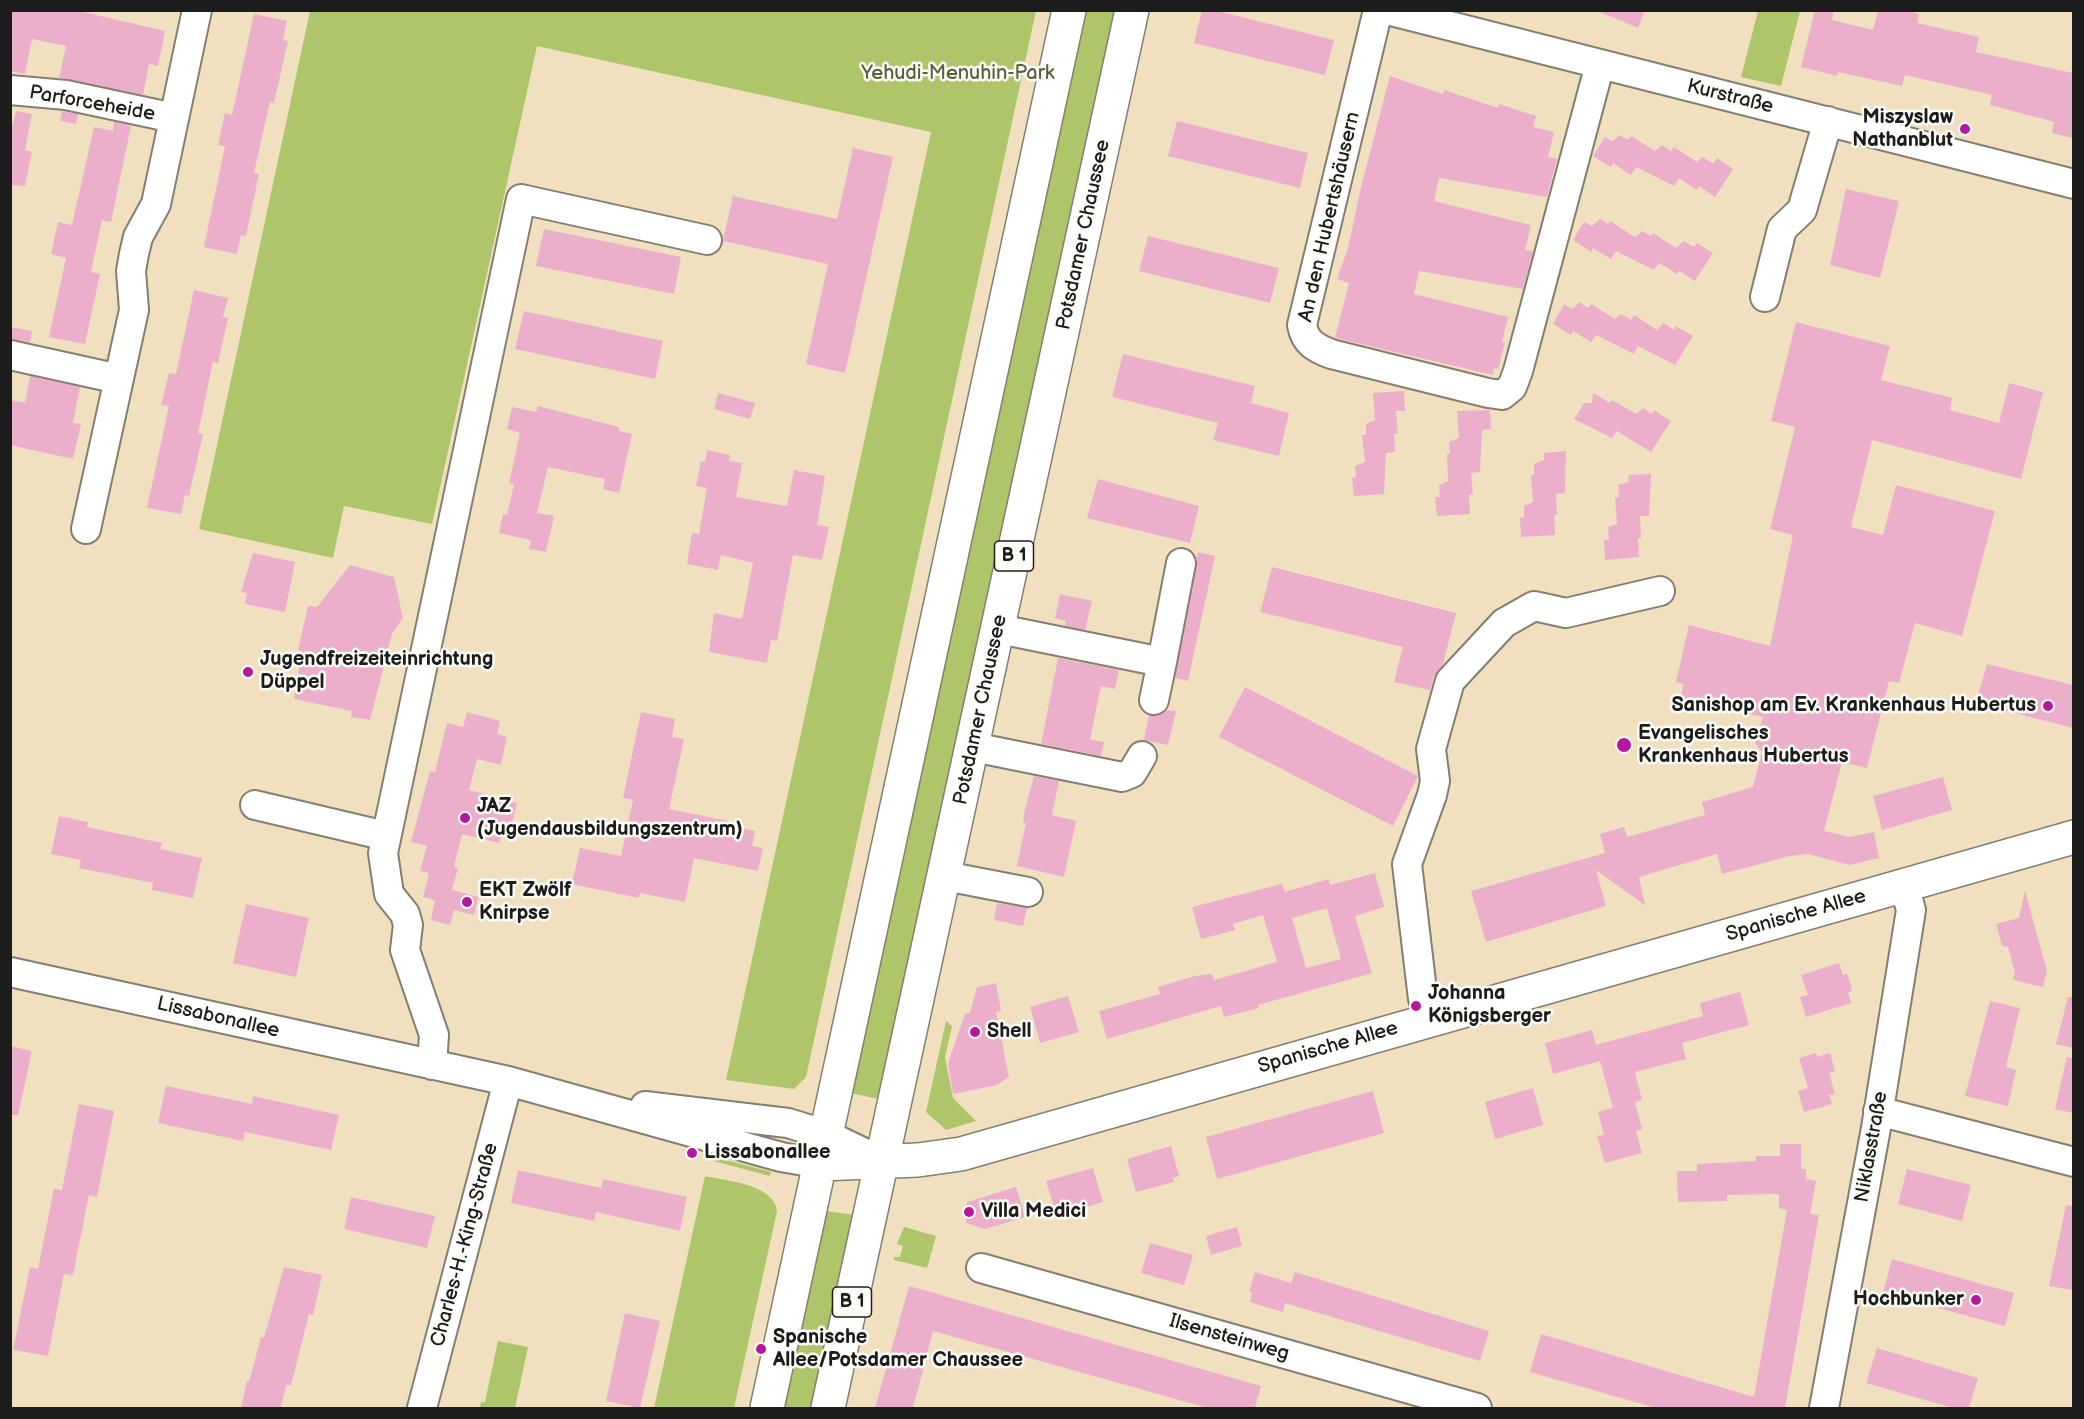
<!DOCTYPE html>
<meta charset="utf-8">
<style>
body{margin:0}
#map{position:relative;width:2084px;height:1419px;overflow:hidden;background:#f0e0c0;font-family:"Balsamiq Sans",sans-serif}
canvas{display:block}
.frame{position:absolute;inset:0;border:12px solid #1c1c1c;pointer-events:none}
</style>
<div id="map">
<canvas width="2084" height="1419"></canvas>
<div class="frame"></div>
</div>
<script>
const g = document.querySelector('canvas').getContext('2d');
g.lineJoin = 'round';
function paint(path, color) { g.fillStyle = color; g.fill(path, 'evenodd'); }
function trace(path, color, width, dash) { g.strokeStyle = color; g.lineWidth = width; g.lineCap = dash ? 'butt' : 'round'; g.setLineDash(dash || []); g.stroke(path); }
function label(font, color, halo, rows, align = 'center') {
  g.font = font + ' "Balsamiq Sans",sans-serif'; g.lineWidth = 5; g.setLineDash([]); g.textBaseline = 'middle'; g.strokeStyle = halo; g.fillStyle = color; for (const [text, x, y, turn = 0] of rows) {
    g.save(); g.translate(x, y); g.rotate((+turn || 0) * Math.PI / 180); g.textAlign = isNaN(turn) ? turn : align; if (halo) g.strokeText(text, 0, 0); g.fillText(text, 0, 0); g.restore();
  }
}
const green = new Path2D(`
 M310,11h726l-230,1066 -12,12 -68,-9 205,-948 -394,-86 -105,478 -88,-18 -11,52 -134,-29z
 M1079,11h44l-235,1090 -42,-9z
 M1758,11h42l-19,75 -40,-9z
 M946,1021l6,5 -7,31 8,41 23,23 -30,9 -20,-18z
 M711,1156l60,16 -1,4 -60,-16z
 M705,1176c22,5 69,8 72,35l-43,197h-80z
 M820,1210l41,6 -42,192h-42z
 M904,1227l32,9 -9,32 -33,-8v-3h6l3,-11 -6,-2z
 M498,1341l30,6 -13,61h-35l1,-6h4z`);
const building = new Path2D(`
 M10,10h65l90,21 -7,35 -9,-2 -6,31 -84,-17 7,-32 -34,-7 -7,35 -15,-3z
 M1202,10h11l121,30 -9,35 -131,-32z
 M1595,10h50l-7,18z
 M1815,10h19l-2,10 41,10 5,-20h26l15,4 -2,9 62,14 -3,15 97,21v65l-21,-5 2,-11 -64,-17 2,-10 -87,-20 -3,11 -64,-14 -1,4 -36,-9z
 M254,14l33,7 -4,19 5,1 -14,62 -4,-1 -9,39 -7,32 5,1 -13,62 -5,-1 -4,19 -33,-7 21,-101 -7,-1 7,-32 7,2z
 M1390,76l53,18 1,-4 54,18 1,-4 37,12 -3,11 21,5 -6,25 9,2 -10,38 -108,-19 -5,23 97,24 -6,25 8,1 -10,38 -104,-18 -5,23 94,23 -6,25 3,1 -7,26 -4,-1 -1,7 -158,-37 14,-55 -12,-4 11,-31 13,-61z
 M16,111l16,3 -7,36 7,2 -7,34 -15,-1v-49z
 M62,111l16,3 -2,10 -16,-3z
 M1177,121l131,32 -8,35 -132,-32z
 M114,122l17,4 -20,96 -9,-2 -11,52 9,2 -15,70 -36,-7 17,-79 -15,-4 7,-32 14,3 22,-98 19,4z
 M1620,135l8,5 3,-4 24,15 7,-6 9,6 3,-4 23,15 5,-5 11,6 4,-5 16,11 -18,28 -16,-11 -2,4 -18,-12 -5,8 -38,-19 -5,8 -18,-12 -2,4 -18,-11 12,-19 7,4z
 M853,148l40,9 -48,216 -39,-9 22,-100 -105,-23 10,-45 104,23z
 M1846,189l53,12 -19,77 -50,-13z
 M1600,219l8,5 2,-3 25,16 7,-6 9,5 2,-3 23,15 8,-7 10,6 3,-4 16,10 -18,28 -16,-10 -2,3 -18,-11 -5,7 -38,-19 -5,8 -18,-11 -2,4 -18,-12 11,-18 8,4z
 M544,229l137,28 -7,37 -138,-28z
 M1148,236l131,32 -9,35 -131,-32z
 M194,290l34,8 -5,19 5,1 -10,45 -5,-1 -15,71 5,1 -14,62 -4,-1 -4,19 -34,-6 22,-102 -8,-1 8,-32 7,1z
 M1579,302l9,6 3,-4 24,15 6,-5 10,6 3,-5 23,15 7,-7 10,7 2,-4 17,10 -18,29 -37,-19 -4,8 -38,-19 -5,7 -18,-11 -2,4 -18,-11 11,-20 8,5z
 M524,311l139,30 -8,38 -140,-30z
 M1796,322l94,24 -9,34 71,18 -2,12 49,13 10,-40 34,9 -22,87 -149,-39 -21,87 32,8 13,-50 99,26 -33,125 -47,-13 -16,60 -10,-2 -22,87 -25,-6 -18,69 26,6 24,-5 5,26 -29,7 -42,-11 -18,2 -68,18 -5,-20 -78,23 6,28 -49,-35 10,36 -120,36 -15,-51 134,-38 -5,-19 24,-7 3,10 78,-22 -3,-13 51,-15 9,-35 -7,-9 8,-26 -83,-19 4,-14 -8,-2 13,-57 81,21 23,-111 -23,-6 25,-102 -24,-6z
 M10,327l22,4 -2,11 -20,-3z
 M1123,354l132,32 -4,17 38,10 -10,43 -66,-16 5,-17 -106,-26z
 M30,376l50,11 -7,36 8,1 -8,35 -63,-14v-45l15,3z
 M1404,391l1,20h-9l2,22 -4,1 1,18 -9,1 -2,41 -30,2 -2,-18 4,-1 -1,-11 10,-4 -3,-27h4v-11l9,-4 -2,-27z
 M718,393l37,10 -5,16 -36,-10z
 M1593,393l17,10 2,-3 24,14 7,-6 9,6 2,-4 17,11 -20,31 -34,-21 -5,7 -38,-19 10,-16h8z
 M538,406l81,21v4l13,3 -13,59 -16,-4 2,-10 -57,-12 -11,46 17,3 -8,36 -17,-3 2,-9 -32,-7 4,-19 4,1 7,-31 -5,-1 11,-50 -13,-4 5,-22 24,5z
 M1490,410l1,19 -9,1 -2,42 -9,1 2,21 -4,1 1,19 -33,2 -2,-19h5l-1,-12 9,-4 -1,-27h3l-1,-12 10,-4 -2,-27z
 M707,450l23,5 -1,6 13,2 -6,34 51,9 7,-36 31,6 -8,49 12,2 -7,33 -29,-5 -16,86 -6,-1 -4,23 -58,-11 5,-39 28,6 11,-56 -32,-8 -3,15 -31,-6 5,-31 7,1 8,-46 -11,-2 5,-25 4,1z
 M1566,451l-1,42 -9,1 1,21h-3l1,20 -34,2 -1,-19 4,-1v-11l9,-4 -2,-27h3v-11l10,-4v-7z
 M1651,474l-2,42h-9l1,22h-3l1,19 -34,3 -1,-20h5l-1,-13 9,-3 -2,-26 4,-1 -1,-12 11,-3 -1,-7z
 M1098,479l101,27 -9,37 -103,-25z
 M1198,552l17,4 -27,125 -13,-3z
 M253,553l42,9 -10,50 -40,-8 2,-11 -6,-1z
 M350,565l44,12 9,41 -11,16 -22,86 -19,-3 1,-6 -58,-12 8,-48 -4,-1 10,-44 9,1z
 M1272,567l184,46 -13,51 -9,12 -4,14 -36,-8 9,-35 -143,-35z
 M1060,594l32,7 -7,29 -20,-4 1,-5 -11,-3z
 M1058,658l61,12 -4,19 -14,-3 -11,53 14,3 -3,14 -60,-12z
 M1987,664l86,21v43l-97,-25z
 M1245,687l173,89 -25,50 -174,-89z
 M1167,710l9,1 -8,34 -24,-5 5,-25 10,1z
 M467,712l33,9 -3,13 10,3 -6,28 -24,-6 -8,31 48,13 -9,36 -7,-2 -2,6 -37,-9 -8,33 4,1 -6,22 26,7 -4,18 -20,-5 -4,15 -19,-5 4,-20 -12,-3 6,-24 -9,-2 7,-25 -16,-4 19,-71 5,1 12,-49 16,4z
 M641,712l34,7 -3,18 12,2 -15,70 64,13v4l22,5 -3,15 11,2 -5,23 -64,-13 -9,44 -45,-9 -1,5 -67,-14 8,-36 41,8 12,-56 -10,-2z
 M1034,776l25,5 -7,34 24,6 -12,56 -47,-11 9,-43h-3l2,-14z
 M1943,777l9,33 -70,20 -9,-34z
 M59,816l29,6 -1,5 75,16 -2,6 42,9 -9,40 -41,-8 1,-7 -74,-15 2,-8 -30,-6z
 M1375,873l9,34 -29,9 17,57 -114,32 1,3 -35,9 -3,-11 -114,33 -8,-28 61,-17 -2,-7 37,-11 17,-2 2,6 63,-18 -14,-47 -30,9 2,6 -34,9 -9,-32 90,-23 3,8 44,-13 1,6zM1327,908l14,51 -35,9 -14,-50z
 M2025,891l22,80 -4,16 -30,-7 2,-7 -7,-26 -6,-1 -6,-22 23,-6z
 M997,903l30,5 -4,18 -29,-6z
 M246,904l63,14 -13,59 -63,-14z
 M1839,963l4,12 4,-1 3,8 2,9 -4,1 3,11 -45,14 -6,-20 8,-2 -7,-20z
 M996,983l5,28 -5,1 13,65 -12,8 -44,9 -5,-31 17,-49 5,-1 7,-26z
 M1740,992l9,33 -67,18 4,16 -51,13 7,28 -7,2 7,27 -6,2 6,22 -37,10 -8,-27 7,-1 -6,-23 15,-4 -13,-47 -47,13 -8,-31 47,-13 4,15 107,-29 -3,-13z
 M1068,996l11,36 -39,11 -10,-36z
 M2068,997h5v51l-17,-4z
 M1990,1001l30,7 -14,59 10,3 -8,36 -43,-10z
 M10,1046l22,5 -14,64h-8z
 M1816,1053l1,4 13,-4 5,18 -6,2 6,21 -6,1 3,9 -28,8 -6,-21 10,-3 -9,-30z
 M2067,1057l6,1v55l-18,-4z
 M166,1086l86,18 1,-8 86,19 -8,35 -86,-18 -2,9 -85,-18z
 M1533,1088l10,37 -48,14 -10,-37z
 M1373,1091l11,42 -167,46 -11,-42z
 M79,1104l35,7 -17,86 -8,-2 -16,80 -9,-1 -16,82 -35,-6 17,-83 8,2 16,-80 8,1z
 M1780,1144h21v25h5v10l10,2 -6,33 9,1 -34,193h-129l-126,-36 11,-38 213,63 33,-187 -8,-2v-14l-52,1v6l-49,1 -1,-31h20v-7l59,-3v-5h24z
 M1171,1146l8,30 -6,2 1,4 -38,10 -9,-33z
 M1093,1168l10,34 -42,12 -1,-5 -5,2 -9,-30z
 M1907,1169l64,16 -9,36 -64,-17z
 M518,1170l83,18 2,-9 84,18 -7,34 -84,-19 -2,9 -83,-18z
 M1016,1187l9,30 -40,12 -19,-6 1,-21z
 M351,1197l84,19 -8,32 -83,-19z
 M2066,1205l7,1v84l-24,-4z
 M1237,1227l5,19 -31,9 -5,-19z
 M1150,1243l43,12 -9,30 -43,-12z
 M1892,1259l122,34 -9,33 -122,-33z
 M284,1267l38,8 -9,40 -4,-1 -18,71h-5l-5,23h-40l6,-27 2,1 12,-45 3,1z
 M1255,1272l36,11 4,-11 194,59 -9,30 -195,-58 -2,9 -33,-10 2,-9 -3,-1z
 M909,1286l352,100 -6,22h-47l-275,-77 -20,77h-38z
 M625,1313l35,8 -20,87 -34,-7z
 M1877,1348l101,30 -9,30h-16l-87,-25z`);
const minor = new Path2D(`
 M1378,10l-76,315c3,18 14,23 29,29l157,39 14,2 10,-8 6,-16 82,-307
 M1387,10l687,174
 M10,90l56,5 108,23
 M1765,297l17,-68 20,-19 26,-89
 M10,355l109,24
 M86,529l48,-219 -3,-39 3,-17 4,-17 18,-33 41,-194
 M999,629l163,33 -8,38
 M1162,662l19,-99
 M973,747l149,30 10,-4 10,-17
 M255,805l131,31
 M945,876l83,16
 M10,972l498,109 273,76 40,7
 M1439,1016l-16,-17 -16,-135 25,-69 3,-14 -4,-32 19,-68 54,-58 30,-17 32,7 94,-22
 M432,1065l2,-30 -29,-85 3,-25 -3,-11 -16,-20 -6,-41 138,-654 186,41
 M645,1106l143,17 39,12 56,27
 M1878,1111l196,51
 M981,1268l496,140
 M422,1408l86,-327
 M1824,1408l52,-280 35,-218 -7,-25`);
const major = new Path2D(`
 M821,1164l97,-4 43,-6 1113,-317
 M767,1408l302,-1398
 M828,1408l304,-1398`);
const markers = [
 [1965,129,6,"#b5179e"],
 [248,672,6,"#b5179e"],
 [2048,706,6,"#b5179e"],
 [1624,745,8,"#b5179e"],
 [465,818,6,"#b5179e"],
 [467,902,6,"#b5179e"],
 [1416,1006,6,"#b5179e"],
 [975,1032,6,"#b5179e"],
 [692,1153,6,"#b5179e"],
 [969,1212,6,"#b5179e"],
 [1976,1300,6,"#b5179e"],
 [761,1349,6,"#b5179e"]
];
const shields = [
 [1014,556,39],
 [852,1302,39]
];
const shieldNames = [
 ["B 1",1014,556],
 ["B 1",852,1302]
];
const parkNames = [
 ["Yehudi-Menuhin-Park",958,74]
];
const streetNames = [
 ["Kurstraße",1730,97,14],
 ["Parforceheide",92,104,10],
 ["An den Hubertshäusern",1330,217,-77],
 ["Potsdamer Chaussee",1084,235,-78],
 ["Potsdamer Chaussee",981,710,-78],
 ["Spanische Allee",1796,916,-16],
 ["Lissabonallee",218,1018,13],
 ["Spanische Allee",1328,1048,-16],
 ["Niklasstraße",1872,1147,-80],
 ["Charles-H.-King-Straße",465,1245,-75],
 ["Ilsensteinweg",1229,1338,16]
];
const poiNames = [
 ["Miszyslaw",1953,118,"right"],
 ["Nathanblut",1953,141,"right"],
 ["Jugendfreizeiteinrichtung",260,660],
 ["Düppel",260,683],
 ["Sanishop am Ev. Krankenhaus Hubertus",2036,706,"right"],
 ["Evangelisches",1638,734],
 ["Krankenhaus Hubertus",1638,757],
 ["JAZ",477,807],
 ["(Jugendausbildungszentrum)",477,830],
 ["EKT Zwölf",479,891],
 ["Knirpse",479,914],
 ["Johanna",1428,994],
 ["Königsberger",1428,1017],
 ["Shell",987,1032],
 ["Lissabonallee",704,1153],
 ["Villa Medici",981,1212],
 ["Hochbunker",1964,1300,"right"],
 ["Spanische",773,1338],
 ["Allee/Potsdamer Chaussee",773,1361]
];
paint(green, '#aec56a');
paint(building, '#ecafcb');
trace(minor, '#867e6e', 32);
trace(major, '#867e6e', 36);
trace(minor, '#fff', 28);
trace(major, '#fff', 33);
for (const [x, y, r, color] of markers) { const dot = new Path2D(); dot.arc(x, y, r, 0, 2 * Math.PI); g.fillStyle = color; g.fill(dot); trace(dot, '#fdfcf7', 2); }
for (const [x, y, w] of shields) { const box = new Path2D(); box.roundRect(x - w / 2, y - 15, w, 30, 4.5); g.fillStyle = '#fdfcf7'; g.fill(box); trace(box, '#1c1c1c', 1.5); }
label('bold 18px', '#1c1c1c', null, shieldNames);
label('20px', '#56603b', '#fdfcf7', parkNames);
label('20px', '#1c1c1c', '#fdfcf7', streetNames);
label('bold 20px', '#1c1c1c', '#fdfcf7', poiNames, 'left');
</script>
